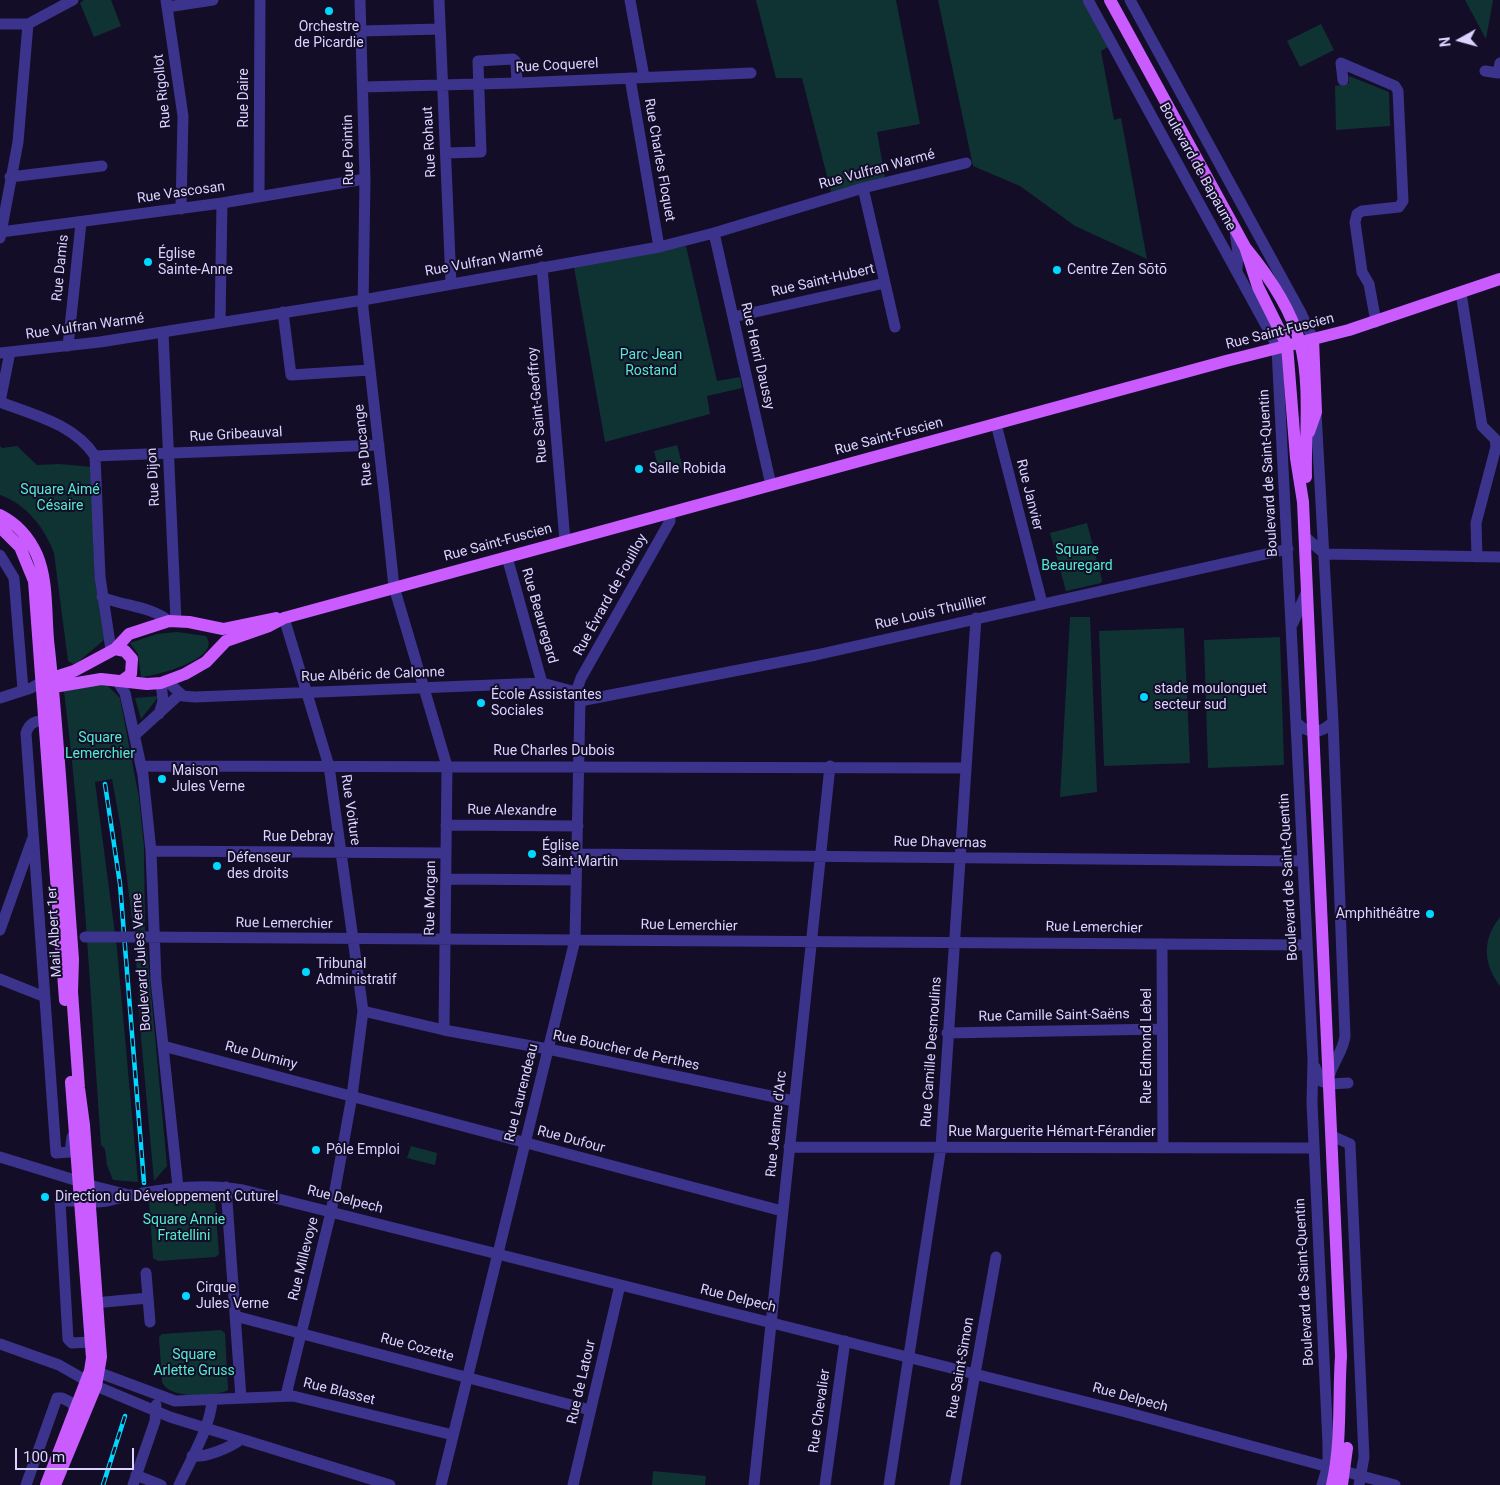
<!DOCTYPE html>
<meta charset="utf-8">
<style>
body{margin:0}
#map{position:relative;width:1500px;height:1485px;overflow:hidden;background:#130d28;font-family:Roboto,sans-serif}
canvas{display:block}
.north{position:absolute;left:1435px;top:15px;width:50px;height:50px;-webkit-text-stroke:4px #130d28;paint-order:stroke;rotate:263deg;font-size:14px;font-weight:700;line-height:20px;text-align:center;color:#dbd4ff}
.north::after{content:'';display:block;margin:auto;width:18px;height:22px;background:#dbd4ff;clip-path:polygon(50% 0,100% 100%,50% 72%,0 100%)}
.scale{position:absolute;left:15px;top:1448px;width:119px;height:22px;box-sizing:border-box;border:2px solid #dbd4ff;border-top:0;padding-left:6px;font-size:15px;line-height:18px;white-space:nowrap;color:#dbd4ff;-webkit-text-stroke:4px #130d28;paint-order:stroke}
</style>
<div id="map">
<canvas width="1500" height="1485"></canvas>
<div class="north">N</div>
<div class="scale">100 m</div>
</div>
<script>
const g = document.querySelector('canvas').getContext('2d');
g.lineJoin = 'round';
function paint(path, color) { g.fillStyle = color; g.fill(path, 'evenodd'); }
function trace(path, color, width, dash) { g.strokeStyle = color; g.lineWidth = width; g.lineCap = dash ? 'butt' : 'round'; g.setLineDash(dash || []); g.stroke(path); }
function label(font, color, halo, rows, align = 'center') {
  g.font = font + ' Roboto,sans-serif'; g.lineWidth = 4; g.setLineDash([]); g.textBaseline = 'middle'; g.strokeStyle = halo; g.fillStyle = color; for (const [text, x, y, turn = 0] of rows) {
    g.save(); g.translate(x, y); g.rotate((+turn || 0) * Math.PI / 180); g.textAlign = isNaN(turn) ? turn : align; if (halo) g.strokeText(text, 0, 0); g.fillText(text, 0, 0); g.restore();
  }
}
const green = new Path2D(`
 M84,0h27l10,26 -27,11 -14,-34z
 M756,0h140l24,124 -43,8 8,46 -54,14 -29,-114h-26z
 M938,0h144l26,47 -7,4 13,69 7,-2 26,141 -72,-33 -55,-40 -47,-20z
 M1465,0h28l-7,39z
 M1321,24l13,26 -34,17 -13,-26z
 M1349,76l40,16 1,34 -54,4 -1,-44 14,-3z
 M686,246l31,135 23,-4 2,11 -35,8 3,18 -105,28 -31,-175z
 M677,445l6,23 -23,6 -6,-23z
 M0,446l2,2 15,-2 20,19 22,-1 34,3 1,106 10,67 -26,22 -5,2 -5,-3 -14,-108c-10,-26 -28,-49 -54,-58z
 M1087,523l15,57 -1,3 -35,8 -16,-58z
 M1070,617h20l7,175 -37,5z
 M1184,628l6,135 -86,3 -5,-135z
 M177,632l29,4c17,23 -51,40 -65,41l-3,-23 -8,-11 27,-9z
 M1280,637l4,128 -76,3 -4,-128z
 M105,683l15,15 19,100 5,48 1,85 -11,-1 -1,-2 -12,-99 -9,-50 -17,3 22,167 21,233 -25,-2 -6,-15 -2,-16 -4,-4c-11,-151 -18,-303 -37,-454z
 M159,696l-18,23 -6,-21z
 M1500,917v69c-17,-22 -18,-47 0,-69z
 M135,944l9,1 3,5 20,216 -13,15 -13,-144z
 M411,1146l26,7 -2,12 -28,-7z
 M209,1195l6,5 4,54 -3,3 -58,4 -5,-3 -4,-58z
 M221,1330l4,3 3,57c-13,7 -58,10 -66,-8l-3,-45 3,-3z
 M653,1471l53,5 -1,9h-53z`);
const minor = new Path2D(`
 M166,0l17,116 -2,93
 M360,0l5,179 -2,129 21,184 10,95 53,179 -3,264
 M439,0l12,283
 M630,0l14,77
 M1088,0l185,338 4,11 36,711 -1,43 16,341v21l-6,20
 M1130,0l171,313 12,26
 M167,7l46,-7
 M0,24h28l45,-24
 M361,31l79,-2
 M1485,71l13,2 2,-10
 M630,78l29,169
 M1343,80l-2,-17 54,23 3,5 5,110 -4,6 -37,4 -5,3 -2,8 7,50 7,12 7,38
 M363,87l154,-4 234,-10
 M446,153l35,-1 -3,-91 35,-2 3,3 1,21
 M10,177l92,-11
 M259,196l1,-196
 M1235,231l3,22 -1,17
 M1,232l221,-29 143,-24
 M714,233l57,252
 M0,238l18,-96 10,-118
 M542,267l23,274
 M885,283l10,44
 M1461,293l21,133 13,13 1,8 -20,76 1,34
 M283,312l8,63 79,-5
 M733,317l152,-34 -22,-95
 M220,323l2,-120
 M163,332l13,289
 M68,346l13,-123
 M0,353l100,-11 94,-15 169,-27 296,-53 55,-14 149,-45 103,-25
 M0,402c34,13 74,22 95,54l5,121 11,73
 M0,402l10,-50
 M1316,412l17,310 12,314c-1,13 -11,25 -15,38
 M996,424l46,179
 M95,456l284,-11
 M1305,537l20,17 175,3
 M0,555l14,23 9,112
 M507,557l35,126
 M102,597c21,9 48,9 67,24
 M284,618l45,148 34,245 -11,85 -21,116 -45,183
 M1293,623l14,-32
 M167,681l16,15 12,1 347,-14 34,9 4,9 -5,239 -134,545
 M118,682l7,11 18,82 8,76 5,129 22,207
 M576,692l5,-14 89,-157v-9
 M0,698l31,-10 11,-6
 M580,701l236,-46 472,-106
 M159,714l4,-13 -2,-18
 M45,722c-9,-3 -16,2 -19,11l30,420 14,-1 2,-15
 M1296,722c12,13 25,12 37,0
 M135,735l45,-41
 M142,766l824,2
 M446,825l132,1
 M151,851l295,2
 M577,854l726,7
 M446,879l130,1
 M0,930l32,-90
 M144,937l1163,8
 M1162,944l1,204
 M0,979l45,18
 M363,1011l81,19 104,19 246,52
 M947,1033l215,-4
 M163,1046l619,165
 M1315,1067l6,14 8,3 19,-1
 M1332,1136l18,8 14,313 -5,28
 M789,1147l525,1
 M0,1157l78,24
 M89,1185l40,10
 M226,1187l15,211
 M79,1201h-19l8,138 4,4 18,-1
 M90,1202c21,1 23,-4 41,-7 39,-7 74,-12 112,-5l879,221 273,74
 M146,1273l4,49
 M105,1302l43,-4
 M235,1316l355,94
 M0,1344l59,21 28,16
 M100,1373l75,28 118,-5 160,39
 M96,1386l74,31 220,68
 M192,1456c13,2 37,-8 48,-16
 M136,1475l25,10
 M26,1485l31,-87h5l10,5 3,7
 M133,1485l22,-64 1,-16
 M179,1485c11,-24 32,-59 33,-85
 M573,1485l47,-200
 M754,1485l76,-719
 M825,1485l20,-144
 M889,1485l52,-338 35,-529
 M955,1485l41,-228`);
const major = new Path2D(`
 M1110,0l135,247c23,28 46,61 55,96 11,38 5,95 6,134
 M1245,247l13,40 29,58 9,113 7,44 38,854c-3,43 1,86 -9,129
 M1309,432l7,-20 -3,-73
 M0,515c18,9 29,22 37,40 12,28 8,65 12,94 11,103 16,207 24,310l-1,33 7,96 5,37 17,232 -5,29 -41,99
 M0,527l20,20 14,34 31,419
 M115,649l14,-15 40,-13 20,1 34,7 53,-11
 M46,680l28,-9 41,-22 10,2 7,8 -1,15 -8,6
 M42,689l59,-10 46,5 14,-1 24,-9 21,-12 20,-21 43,-15 15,-8 942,-257 123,-31 151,-51
 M46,1485l44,-114 2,-13 -21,-276
 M1342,1485l5,-37`);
const rail = new Path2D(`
 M105,784l15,100 24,299
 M103,1485l22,-69`);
const minorBridge = new Path2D(`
 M85,937h59`);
const markers = [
 [329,11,5,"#00d8ff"],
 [148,262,5,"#00d8ff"],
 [1057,270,5,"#00d8ff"],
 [639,469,5,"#00d8ff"],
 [1144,697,5,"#00d8ff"],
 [481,703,5,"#00d8ff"],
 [162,779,5,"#00d8ff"],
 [532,854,5,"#00d8ff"],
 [217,866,5,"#00d8ff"],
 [1430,914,5,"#00d8ff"],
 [306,972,5,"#00d8ff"],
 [316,1150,5,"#00d8ff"],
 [45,1197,5,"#00d8ff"],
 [186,1296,5,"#00d8ff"]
];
const poiNames = [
 ["Orchestre",329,27,"center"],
 ["de Picardie",329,43,"center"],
 ["Église",158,254],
 ["Sainte-Anne",158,270],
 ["Centre Zen Sōtō",1067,270],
 ["Salle Robida",649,469],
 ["stade moulonguet",1154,689],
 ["secteur sud",1154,705],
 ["École Assistantes",491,695],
 ["Sociales",491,711],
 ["Maison",172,771],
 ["Jules Verne",172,787],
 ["Église",542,846],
 ["Saint-Martin",542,862],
 ["Défenseur",227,858],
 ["des droits",227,874],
 ["Amphithéâtre",1420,914,"right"],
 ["Tribunal",316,964],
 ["Administratif",316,980],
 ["Pôle Emploi",326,1150],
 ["Direction du Développement Cuturel",55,1197],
 ["Cirque",196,1288],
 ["Jules Verne",196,1304]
];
const streetNames = [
 ["Rue Coquerel",557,66,-3],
 ["Rue Rigollot",163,91,-96],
 ["Rue Daire",244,98,-90],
 ["Rue Rohaut",430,142,-93],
 ["Rue Pointin",349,150,-91],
 ["Rue Charles Floquet",659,160,80],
 ["Boulevard de Bapaume",1197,167,61],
 ["Rue Vulfran Warmé",877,170,-15],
 ["Rue Vascosan",181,193,-8],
 ["Rue Vulfran Warmé",484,262,-10],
 ["Rue Damis",61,268,-84],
 ["Rue Saint-Hubert",823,281,-13],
 ["Rue Vulfran Warmé",85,327,-8],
 ["Rue Saint-Fuscien",1280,332,-14],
 ["Rue Henri Daussy",757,356,77],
 ["Rue Saint-Geoffroy",538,405,-95],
 ["Rue Gribeauval",236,435,-3],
 ["Rue Saint-Fuscien",889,437,-15],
 ["Rue Ducange",364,445,-96],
 ["Boulevard de Saint-Quentin",1269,473,-93],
 ["Rue Dijon",154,477,-93],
 ["Rue Janvier",1029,495,76],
 ["Rue Saint-Fuscien",498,543,-15],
 ["Rue Évrard de Fouilloy",611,595,-61],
 ["Rue Louis Thuillier",931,613,-13],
 ["Rue Beauregard",539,616,74],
 ["Rue Albéric de Calonne",373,675,-2],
 ["Rue Charles Dubois",554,751],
 ["Rue Voiture",350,810,82],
 ["Rue Alexandre",512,811,1],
 ["Rue Debray",298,837],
 ["Rue Dhavernas",940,843,1],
 ["Boulevard de Saint-Quentin",1289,877,-93],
 ["Rue Morgan",431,898,-89],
 ["Rue Lemerchier",284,924,1],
 ["Rue Lemerchier",689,926,1],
 ["Rue Lemerchier",1094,928,1],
 ["Mail Albert 1er",55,932,-93],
 ["Boulevard Jules Verne",142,962,-94],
 ["Rue Camille Saint-Saëns",1054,1016,-1],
 ["Rue Edmond Lebel",1147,1046,-90],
 ["Rue Boucher de Perthes",626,1051,12],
 ["Rue Camille Desmoulins",932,1052,-86],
 ["Rue Duminy",261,1056,15],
 ["Rue Laurendeau",522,1093,-76],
 ["Rue Jeanne d'Arc",777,1124,-84],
 ["Rue Marguerite Hémart-Férandier",1052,1132],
 ["Rue Dufour",571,1140,15],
 ["Rue Delpech",345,1200,14],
 ["Rue Millevoye",304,1259,-76],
 ["Boulevard de Saint-Quentin",1305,1282,-93],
 ["Rue Delpech",738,1299,14],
 ["Rue Cozette",417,1348,15],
 ["Rue Saint-Simon",961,1368,-80],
 ["Rue de Latour",582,1382,-77],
 ["Rue Blasset",339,1392,14],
 ["Rue Delpech",1130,1398,15],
 ["Rue Chevalier",820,1411,-82]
];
const parkNames = [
 ["Parc Jean",651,355],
 ["Rostand",651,371],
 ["Square Aimé",60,490],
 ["Césaire",60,506],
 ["Square",1077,550],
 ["Beauregard",1077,566],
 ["Square",100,738],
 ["Lemerchier",100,754],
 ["Square Annie",184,1220],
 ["Fratellini",184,1236],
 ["Square",194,1355],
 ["Arlette Gruss",194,1371]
];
paint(green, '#0f3333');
trace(minor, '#3b338c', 11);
trace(major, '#ca5bff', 12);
trace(rail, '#00d8ff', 4.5);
trace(rail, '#130d28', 2.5, [8]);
trace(minorBridge, '#3b338c', 11);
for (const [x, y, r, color] of markers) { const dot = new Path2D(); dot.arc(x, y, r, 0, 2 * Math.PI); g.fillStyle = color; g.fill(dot); trace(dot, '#130d28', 2); }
label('14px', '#dbd4ff', '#130d28', poiNames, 'left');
label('14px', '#dbd4ff', '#130d28', streetNames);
label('14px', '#53edce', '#130d28', parkNames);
</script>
